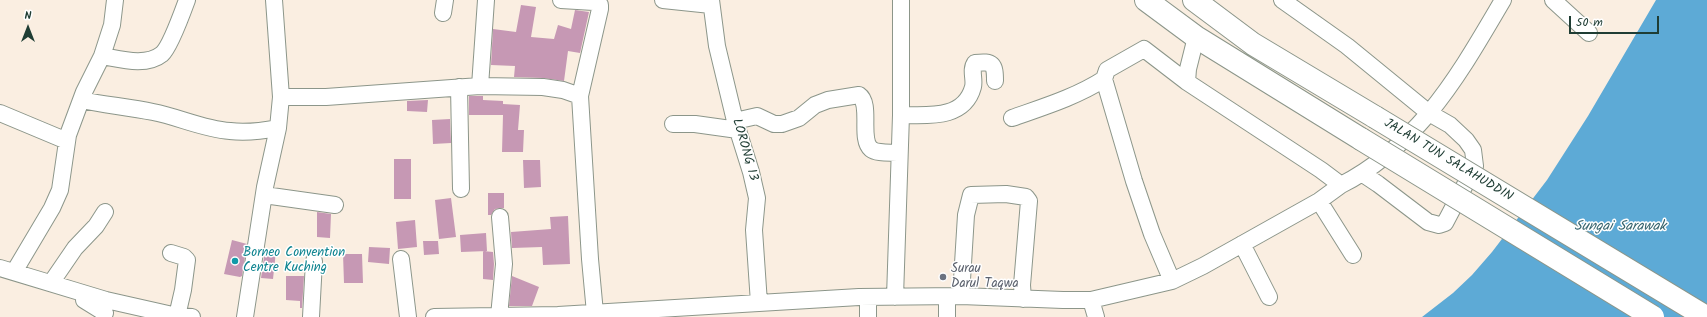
<!DOCTYPE html>
<style>
body{margin:0}
#map{position:relative;width:1707px;height:317px;overflow:hidden;background:#faeee1;font-family:Kalam,sans-serif}
canvas{display:block}
.north{position:absolute;left:8px;top:8px;width:40px;height:40px;-webkit-text-stroke:3px #fff;paint-order:stroke;rotate:0deg;font-size:11px;font-weight:700;line-height:16px;text-align:center;color:#1f3d34}
.north::after{content:'';display:block;margin:auto;width:14px;height:18px;background:#1f3d34;clip-path:polygon(50% 0,100% 100%,50% 72%,0 100%)}
.scale{position:absolute;left:1569px;top:16px;width:90px;height:18px;box-sizing:border-box;border:2px solid #1f3d34;border-top:0;padding-left:5px;font-size:12px;line-height:14px;white-space:nowrap;color:#1f3d34;-webkit-text-stroke:3px #fff;paint-order:stroke}
</style>
<div id="map">
<canvas width="1707" height="317"></canvas>
<div class="north">N</div>
<div class="scale">50 m</div>
</div>
<script>
const g = document.querySelector('canvas').getContext('2d');
g.lineJoin = 'round';
function paint(path, color) { g.fillStyle = color; g.fill(path, 'evenodd'); }
function trace(path, color, width, dash) { g.strokeStyle = color; g.lineWidth = width; g.lineCap = dash ? 'butt' : 'round'; g.setLineDash(dash || []); g.stroke(path); }
function label(font, color, halo, rows, align = 'center') {
  g.font = font + ' Kalam,sans-serif'; g.lineWidth = 3; g.setLineDash([]); g.textBaseline = 'middle'; g.strokeStyle = halo; g.fillStyle = color; for (const [text, x, y, turn = 0] of rows) {
    g.save(); g.translate(x, y); g.rotate((+turn || 0) * Math.PI / 180); g.textAlign = isNaN(turn) ? turn : align; if (halo) g.strokeText(text, 0, 0); g.fillText(text, 0, 0); g.restore();
  }
}
const water = new Path2D(`
 M1656,0h51v317h-285l31,-24 19,-18 20,-23 55,-72 41,-64z`);
const building = new Path2D(`
 M521,5l15,2 -5,30 23,2 4,-14 13,4 4,-19 14,2 -9,41 -12,-2 -4,30 -21,-3 -29,-1 1,-11 -24,-1 2,-36 23,3z
 M469,96h14v4l20,1v3l17,1 -2,25h6l-1,22h-21l1,-37h-34z
 M428,100l-1,12 -20,-1v-10z
 M450,119l1,24 -18,1 -1,-24z
 M394,159h17v40h-17z
 M523,160h17l1,27 -17,1z
 M488,193h16v15l-9,1 -4,6h-3z
 M451,198l5,39 -17,2 -4,-39z
 M317,212l14,2 -1,24 -13,-1z
 M568,216l2,48 -27,1 -1,-18 -30,1 -1,-16 40,-3 -1,-12z
 M415,220l2,27 -19,2 -2,-27z
 M486,233l1,18 -26,1 -1,-17z
 M232,240l15,4 -5,32 -2,1 -16,-3z
 M423,241h15l1,13 -15,1z
 M369,247l21,1 -1,16 -21,-2z
 M265,250l11,1 -3,28 -12,-1z
 M483,251l10,1 1,12 -1,16 -10,-1z
 M343,254h19l1,29h-19z
 M286,276h18l-2,32h-2v-7l-14,-1z
 M512,276l27,11 -7,19h-23z`);
const minor = new Path2D(`
 M274,0l7,97h45l154,-11 63,1 20,3 17,6
 M561,0l33,2 6,3v4l-20,87 10,163 5,54
 M663,0l48,5
 M711,0l6,46 18,75 16,51 6,26 -3,32 5,73
 M1282,0l65,46 82,67c29,-35 51,-74 74,-113
 M1553,0l36,33
 M443,13l2,-13
 M102,56c18,3 44,11 60,-2 8,-7 21,-43 25,-54
 M1104,79l30,102 18,53 20,47
 M480,86l6,-86
 M459,87l2,102
 M81,100c24,5 48,7 72,12 26,5 50,17 77,19 16,2 32,0 48,-3
 M0,113l67,28
 M901,115c26,0 63,5 72,-28 2,-8 -3,-17 2,-24 18,-2 20,1 20,18
 M1012,118c31,-11 64,-21 92,-39l3,-9 37,-21 43,33
 M735,121l22,-5 17,8h8l17,-6 16,-13 13,-5 31,-5c13,9 0,44 12,54 6,5 21,3 28,4
 M673,124h22l43,6
 M1341,185c34,-17 63,-43 88,-72l21,12 16,15 7,10 2,16 -30,57 -6,2 -11,-3 -50,-38 -15,-10
 M264,195l71,10
 M1319,201l34,54
 M1242,244l27,53
 M171,253l13,4 3,3 -4,30 -6,26
 M401,259l7,58
 M0,268l106,32 71,16 15,1
 M14,272l38,-64 8,-18 8,-55 16,-43 18,-36 10,-31 3,-25
 M51,283l24,-35 21,-22 9,-14
 M84,295v5l21,13
 M961,296l5,-81 5,-20 35,-1 20,3 3,4 -7,84 1,14
 M868,297v20
 M895,297l6,-182v-115
 M947,297v20
 M1091,300l5,17
 M499,316l5,-52 -4,-47
 M245,317l20,-130 13,-59 3,-31
 M311,317l3,-56
 M434,317l124,-2 301,-18 102,-1 102,4h28l81,-19 31,-15 116,-65 22,-16 -20,-15 -134,-88 1,-13 8,-32`);
const highway = new Path2D(`
 M1146,0l50,37 165,102
 M1194,0l59,44 122,73`);
const highwayBridge = new Path2D(`
 M1375,117l331,200
 M1361,139l292,178`);
const markers = [
 [235,261,4,"#0f9aa8"],
 [943,277,4,"#6b7280"]
];
const streetNames = [
 ["LORONG 13",744,150,74],
 ["JALAN TUN SALAHUDDIN",1448,161,31]
];
const cultureNames = [
 ["Borneo Convention",243,254],
 ["Centre Kuching",243,269]
];
const worshipNames = [
 ["Surau",951,270],
 ["Darul Taqwa",951,285]
];
const waterNames = [
 ["Sungai Sarawak",1620,228]
];
paint(water, '#5daad6');
paint(building, '#c698b4');
trace(minor, '#8c968a', 18);
trace(highway, '#8c968a', 24);
trace(minor, '#fff', 16);
trace(highway, '#fff', 22);
trace(highwayBridge, '#8c968a', 24, []);
trace(highwayBridge, '#fff', 22);
for (const [x, y, r, color] of markers) { const dot = new Path2D(); dot.arc(x, y, r, 0, 2 * Math.PI); g.fillStyle = color; g.fill(dot); trace(dot, '#fff', 1.5); }
label('13px', '#1f3d34', '#fff', streetNames);
label('13px', '#0d838f', '#fff', cultureNames, 'left');
label('13px', '#5b616d', '#fff', worshipNames, 'left');
label('italic 14px', '#35636d', '#fff', waterNames);
</script>
